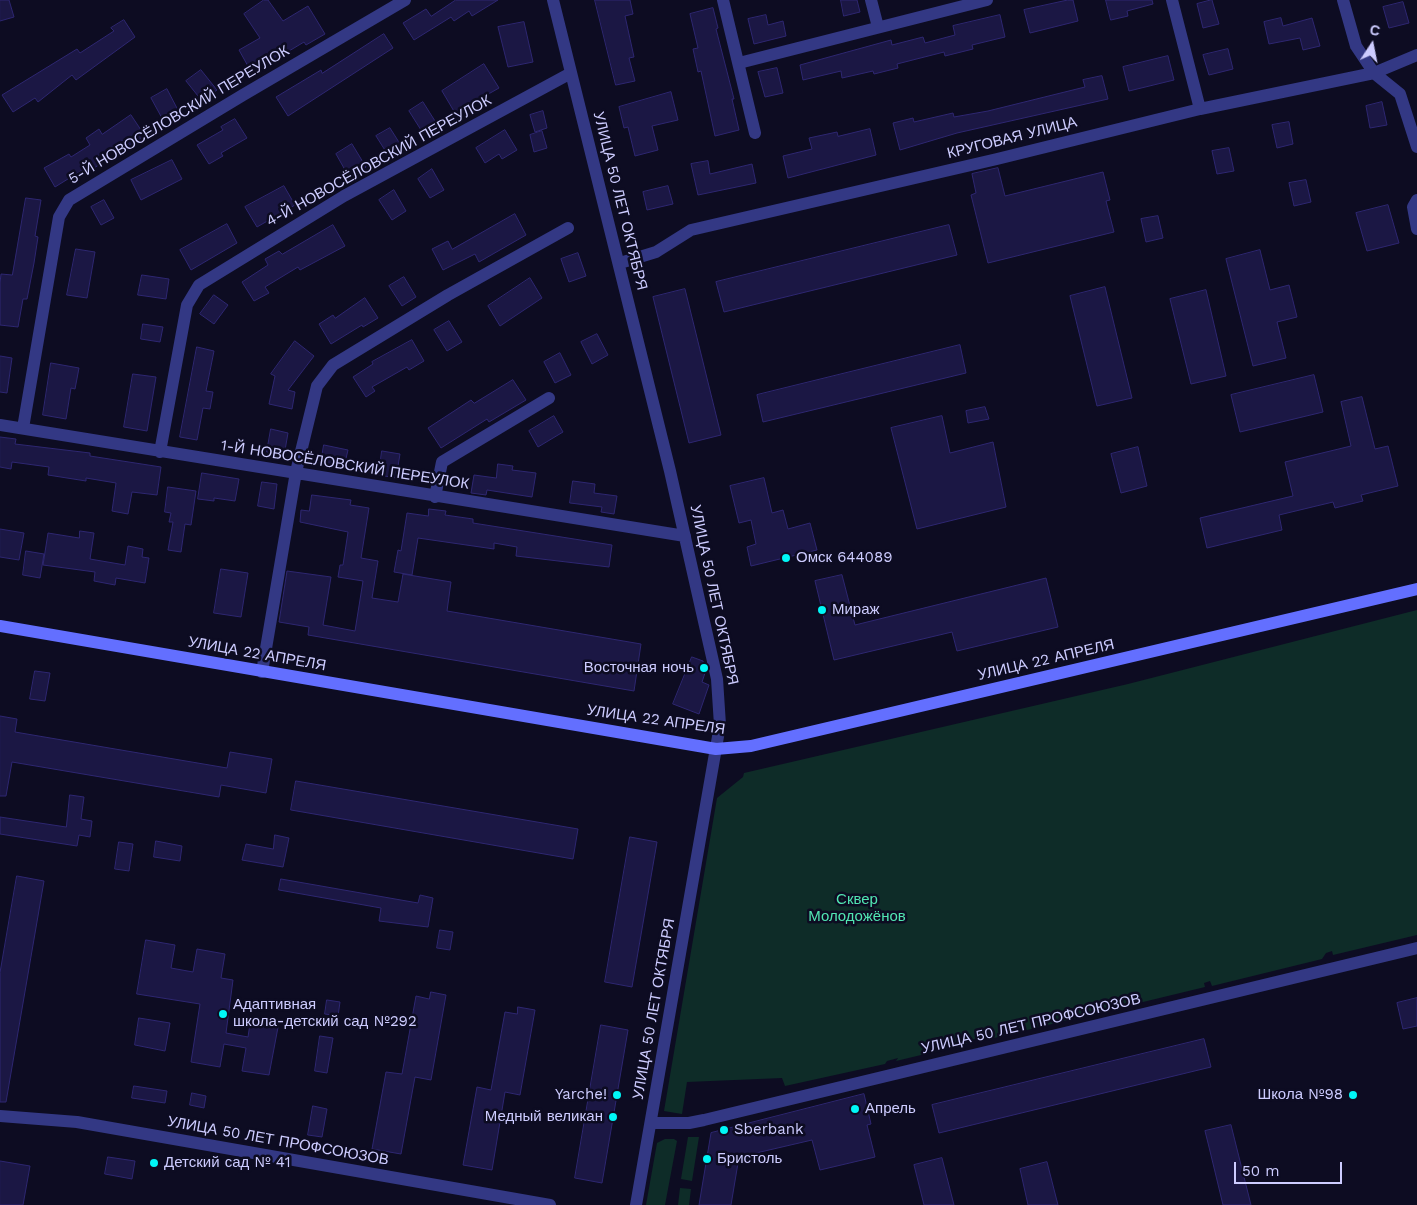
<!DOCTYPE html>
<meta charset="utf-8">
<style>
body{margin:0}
#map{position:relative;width:1417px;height:1205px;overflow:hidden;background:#0d0c22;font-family:"Work Sans",sans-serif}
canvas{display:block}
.north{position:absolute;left:1347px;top:20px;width:50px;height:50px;-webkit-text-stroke:4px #0d0c22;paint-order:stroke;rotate:11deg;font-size:14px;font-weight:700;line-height:20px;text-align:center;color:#cdccff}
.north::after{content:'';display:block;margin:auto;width:18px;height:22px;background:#cdccff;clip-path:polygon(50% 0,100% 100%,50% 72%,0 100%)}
.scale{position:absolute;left:1234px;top:1162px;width:108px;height:22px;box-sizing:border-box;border:2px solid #cdccff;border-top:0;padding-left:6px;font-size:15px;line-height:18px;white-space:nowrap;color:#cdccff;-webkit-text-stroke:4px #0d0c22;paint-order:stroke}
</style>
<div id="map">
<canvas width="1417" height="1205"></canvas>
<div class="north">С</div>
<div class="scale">50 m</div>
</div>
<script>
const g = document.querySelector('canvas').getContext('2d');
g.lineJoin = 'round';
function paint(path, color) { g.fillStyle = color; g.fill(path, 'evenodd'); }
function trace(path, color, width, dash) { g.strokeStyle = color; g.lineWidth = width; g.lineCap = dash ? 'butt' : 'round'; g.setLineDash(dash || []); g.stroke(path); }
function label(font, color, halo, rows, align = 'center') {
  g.font = font + ' "Work Sans",sans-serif'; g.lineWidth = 5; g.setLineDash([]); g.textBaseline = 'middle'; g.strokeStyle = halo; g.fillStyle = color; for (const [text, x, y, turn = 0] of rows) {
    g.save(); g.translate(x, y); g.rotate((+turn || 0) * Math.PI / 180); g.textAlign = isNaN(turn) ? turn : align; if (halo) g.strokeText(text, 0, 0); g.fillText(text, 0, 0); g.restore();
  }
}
const green = new Path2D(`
 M1417,610v325l-84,20 -1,-4 -6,2 -4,6 -110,27 -2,-5 -6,2 1,4 -215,52 -1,-3 -9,2 -2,3 -3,-2 -10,2 2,3 -71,17 2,-3 -11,3 -2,3 -100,22 -3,-8 -95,4 -5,32 -18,-3 53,-313 26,-21 1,-4 384,-89z
 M688,1137h11l-7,44 -11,-2z
 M665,1139h9l3,2 -12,64h-19l11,-62z
 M680,1188l11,1 -2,16h-11z`);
const building = new Path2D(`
 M0,0h9l5,17 -14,4z
 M264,0h4l15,21 25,-15 17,28 -19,11 -2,-3 -30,18 -2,-5 -23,13 -10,-18 21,-12 -16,-24z
 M456,0h42l-26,16 -3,-5 -15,10 -3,-4 -37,23 -11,-17 23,-14 5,7z
 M595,0h35l3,14 -8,2 9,41 -5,1 6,23 -19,4z
 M841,0h16l3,12 -16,4z
 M1068,0h5l5,21 -48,12 -6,-23z
 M1106,0h46l1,4 -26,7 1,5 -17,4z
 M1212,0l7,24 -16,4 -6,-24z
 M1403,2l6,21 -20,5 -6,-21z
 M713,8l5,20 -2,1 18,70h-2l7,31 -24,6 -14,-65 -3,1 -5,-23 5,-1 -8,-34z
 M766,15l2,10 15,-4 3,15 -32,8 -6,-25z
 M1000,15l5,22 -33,8 1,4 -28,7 -1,-4 -47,12 1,4 -24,6 -1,-3 -31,7 -1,-7 -38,9 -3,-15 91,-25 1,5 31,-8 2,6 30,-8 -2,-9z
 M1281,18l2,8 29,-8 8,28 -17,4 -3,-12 -31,6 -5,-22z
 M124,20l11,17 -59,43 -4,-5 -34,27 -3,-4 -22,14 -11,-17 75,-46 3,4 34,-22 -3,-3z
 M524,22l9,40 -25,5 -10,-40z
 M384,34l9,14 -105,68 -12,-19 45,-27 1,3z
 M1228,49l5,20 -24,6 -6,-20z
 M1168,56l6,24 -45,11 -6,-24z
 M484,64l15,24 -44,25 -13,-22z
 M777,68l6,25 -18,4 -7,-25z
 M201,70l16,20 -15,11 -16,-20z
 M1102,76l6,23 -151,34 -57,17 -7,-27 20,-5 1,4 39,-9 1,4 34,-6 97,-24 -2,-7z
 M167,89l12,23 -16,8 -12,-22z
 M671,92l7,28 -26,6 6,24 -23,6 -7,-29 -4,1 -5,-21z
 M423,102l12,19 -14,9 -12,-19z
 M1382,102l5,23 -17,3 -4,-22z
 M543,111l4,17 -12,4 -5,-17z
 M131,115l14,21 -15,10 -5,-7 -29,18 4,7 -13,9 -3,-4 -29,18 -11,-19 25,-14 2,3 19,-12 -4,-7 13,-9 3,5z
 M235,119l12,19 -26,15 2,3 -14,8 -12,-19 26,-15 -2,-3z
 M1289,122l4,22 -16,4 -5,-23z
 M390,128l12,19 -14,8 -12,-19z
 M870,129l6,26 -88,23 -5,-22 29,-7 -3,-11 28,-6 1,4z
 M505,130l12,20 -15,9 -3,-5 -14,9 -9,-15z
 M542,131l5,17 -13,4 -4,-17z
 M352,144l14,23 -17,10 -13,-23z
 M1229,148l5,23 -17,3 -5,-23z
 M172,160l10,19 -41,21 -10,-20z
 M708,161l2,13 42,-10 4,19 -58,12 -7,-31z
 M998,168l7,28 98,-24 7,28 -4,1 8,31 -126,31 -17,-68 5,-2 -4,-19z
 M432,169l12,21 -14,8 -12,-19z
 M1306,180l5,22 -17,4 -5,-23z
 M284,186l11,19 -38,22 -12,-20z
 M668,186l5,18 -26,6 -4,-18z
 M394,190l12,21 -14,9 -13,-20z
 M26,198l15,2 -6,36 3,1 -4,26 -7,36h-4l-5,28 -18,-2v-42l1,-9 11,1z
 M104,200l10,18 -13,7 -10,-18z
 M1388,205l11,38 -32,8 -11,-38z
 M515,214l11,21 -47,27 -4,-8 -32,16 -11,-21 16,-8 4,8z
 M1158,216l5,22 -17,4 -5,-23z
 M227,224l10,19 -46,27 -11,-20z
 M333,225l12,21 -45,24 -2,-3 -33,20 4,6 -15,8 -12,-19 26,-17 -3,-6 14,-8 3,3z
 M949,225l8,30 -233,57 -8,-30z
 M76,249l19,3 -8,46 -20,-3z
 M1260,250l10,40 19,-5 8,32 -20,5 9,36 -33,8 -27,-107z
 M578,253l8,23 -17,6 -8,-23z
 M142,275l27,4 -3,20 -28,-4z
 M404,277l12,20 -14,9 -13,-20z
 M530,278l12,20 -42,28 -12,-20z
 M1105,287l27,111 -35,8 -27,-110z
 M685,289l36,146 -32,8 -36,-146z
 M1206,290l20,86 -35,8 -21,-85z
 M214,295l14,10 -14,19 -14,-10z
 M365,298l13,20 -15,9 -1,-2 -31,19 -12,-20 14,-9 2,3z
 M449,321l13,21 -15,9 -13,-21z
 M143,324l20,3 -3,15 -19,-3z
 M597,334l11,21 -16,9 -11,-22z
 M412,340l12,21 -15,9 -2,-3 -35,20 3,4 -9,6 -13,-20 20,-13 -1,-2z
 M295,341l19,15 -26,34 7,2 -3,17 -23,-5 6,-28 -4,-2z
 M960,345l6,28 -203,49 -6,-27z
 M197,347l17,4 -8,40 7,1 -3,17 -7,-1 -6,32 -17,-3z
 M560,353l11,22 -16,8 -11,-21z
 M0,356l12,2 -5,35 -7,-1z
 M51,363l28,5 -4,21 -4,-1 -5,31 -23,-4z
 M133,374l23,3 -9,54 -23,-4z
 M1314,375l9,37 -83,20 -9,-37z
 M513,380l13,20 -37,22 -2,-3 -46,29 -13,-20 43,-28 3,3z
 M1362,397l13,52 13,-3 10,40 -37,9 2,6 -28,7 -2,-6 -54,13 3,15 -75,18 -7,-30 93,-22 -8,-34 66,-16 -10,-44z
 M985,407l4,12 -21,4 -2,-12z
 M554,416l9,16 -25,15 -9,-16z
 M942,416l8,37 43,-11 13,65 -89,22 -26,-101z
 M271,429l17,4 -4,23 -17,-4z
 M0,437l16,2 -1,5 75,9v3l71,11 -4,28 -25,-3 -4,22 -16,-3 4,-28 -30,-5v3l-38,-6 1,-8 -37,-5 -1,7 -11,-2z
 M324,445l24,5 -4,17 -23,-4z
 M1138,447l9,39 -26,7 -10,-39z
 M382,451l18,3 -4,24 -17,-3z
 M498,464l15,2 -1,4 24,3 -4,24 -45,-7 -1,5 -15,-2 3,-18 22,3z
 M202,473l37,6 -4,22 -21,-3v3l-16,-2z
 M764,478l8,35 11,-3 5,19 22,-6 7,27 -66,16 -4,-19 9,-3 -5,-24 -12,3 -9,-37z
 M573,481l22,3 -1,9 23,3 -3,18 -13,-2 1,-5 -32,-4z
 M262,482l15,2 -3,25 -16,-3z
 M168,487l28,4 -5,34 -6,-1 -4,28 -13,-2 5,-28h-4l2,-9 -6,-1z
 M312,495l39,5 -1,5 19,3 -8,50 17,3 -6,37 26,4 5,-28 48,8 -4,29 194,33 -7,47 -326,-56 1,-8 -30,-5 8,-51 44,6 -8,48 32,6 8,-50 -25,-4 2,-12h3l5,-33 -48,-10 1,-12 8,1z
 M429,509l17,2 -1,4 28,4v4l139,22 -3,22 -93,-11 1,-9 -23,-4v6l-76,-11 -6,37 -18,-3 4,-22 3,1 6,-38 21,3z
 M0,529l24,4 -5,27 -19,-3z
 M80,531l14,2 -4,26 35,6 3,-19 15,3 -1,8 7,1 -4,25 -29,-5 -1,7 -21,-4 1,-9 -52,-7 5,-32 31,5z
 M26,551l18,3 -4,24 -17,-3z
 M221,569l27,4 -7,44 -27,-4z
 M842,575l13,50 191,-47 12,49 -101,24 -5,-19 -118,28 -19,-79z
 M692,657l11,4 2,12 -3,9 7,3 -10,29 -26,-10z
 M35,671l15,2 -5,28 -15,-2z
 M0,716l17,3 -2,13 212,36 3,-16 42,7 -6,34 -45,-8 -2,12 -207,-35 -6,34h-6z
 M296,781l282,48 -5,30 -282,-49z
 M70,795l14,2 -3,22 11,2 -2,16 -11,-2 -2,11 -77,-12v-17l66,10z
 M275,835l14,3 -6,29 -41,-7 4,-16 27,5z
 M630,837l27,5 -25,145 -27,-5z
 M156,841l26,5 -2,15 -26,-4z
 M119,842l14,2 -4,27 -14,-2z
 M17,876l27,5 -38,221h-6v-129z
 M281,879l137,24 2,-8 13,3 -5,29 -49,-6 2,-13 -102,-18z
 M440,930l13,2 -3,18 -13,-2z
 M146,940l29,5 -4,23 22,4 4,-23 28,5 -4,24 12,2 -7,53 22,4 3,-20 28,5 -10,53 -27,-4 4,-23 -22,-4 -4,23 -29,-5 9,-58 -63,-10z
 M431,992l15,3 -15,85 -16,-3 -14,77 -29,-5 14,-77 16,2 14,-78 13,3z
 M1417,998v28l-14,3 -6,-26z
 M327,1000l13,2 -2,14 -13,-2z
 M518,1007l17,3 -15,85 -15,-3 -13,78 -29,-5 14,-78 14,3 14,-78 12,2z
 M139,1018l31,5 -5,28 -30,-6z
 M601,1025l27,5 -26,153 -27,-5z
 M320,1036l13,2 -6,35 -12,-2z
 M1204,1039l7,28 -272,66 -7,-28z
 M134,1086l33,5 -2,12 -33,-5z
 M192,1093l14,3 -2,12 -14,-3z
 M864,1094l7,30 -4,1 8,32 -55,13 -8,-30 -73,17 -8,48h-32l12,-72z
 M313,1106l14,3 -5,28 -14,-2z
 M1231,1125l20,80h-28l-14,-58 -4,-16z
 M108,1157l27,4 -3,18 -27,-5z
 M942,1158l12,47h-30l-10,-40z
 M0,1161l30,5 -7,39h-23z
 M1047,1162l11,43h-30l-8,-36z`);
const minor = new Path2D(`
 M553,0l117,471 47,208 3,46 -84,480
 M723,0l32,133
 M871,0l7,27
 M1172,0l28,109
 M1343,0l13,46 18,27 26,21 17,53
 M739,63l248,-63
 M1417,200l-4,7 4,22
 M620,263l36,-11 35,-22 306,-71 203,-50 174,-36 43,-18
 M0,425l685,111
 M23,428l36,-211 10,-17 174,-105 162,-95
 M160,452l27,-147 12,-20 145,-89 227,-123
 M435,497l7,-35 107,-64
 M262,672l34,-200 21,-86 16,-21 115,-70 120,-67
 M0,1116l77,6 473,83
 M651,1123h38l15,-3 713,-172`);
const secondary = new Path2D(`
 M0,626l716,123 35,-3 666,-157`);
const markers = [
 [786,558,5,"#00f7f7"],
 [822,610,5,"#00f7f7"],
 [704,668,5,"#00f7f7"],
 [223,1014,5,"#00f7f7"],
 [617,1095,5,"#00f7f7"],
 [1353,1095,5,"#00f7f7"],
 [855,1109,5,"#00f7f7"],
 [613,1117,5,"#00f7f7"],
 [724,1130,5,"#00f7f7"],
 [707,1159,5,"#00f7f7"],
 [154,1163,5,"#00f7f7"]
];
const streetNames = [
 ["5-Й НОВОСЁЛОВСКИЙ ПЕРЕУЛОК",179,115,-31],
 ["КРУГОВАЯ УЛИЦА",1012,138,-14],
 ["4-Й НОВОСЁЛОВСКИЙ ПЕРЕУЛОК",379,161,-29],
 ["УЛИЦА 50 ЛЕТ ОКТЯБРЯ",620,201,76],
 ["1-Й НОВОСЁЛОВСКИЙ ПЕРЕУЛОК",345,465,9],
 ["УЛИЦА 50 ЛЕТ ОКТЯБРЯ",714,595,78],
 ["УЛИЦА 22 АПРЕЛЯ",257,654,10],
 ["УЛИЦА 22 АПРЕЛЯ",1046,660,-13],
 ["УЛИЦА 22 АПРЕЛЯ",656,720,8],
 ["УЛИЦА 50 ЛЕТ ОКТЯБРЯ",654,1009,-80],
 ["УЛИЦА 50 ЛЕТ ПРОФСОЮЗОВ",1031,1024,-13],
 ["УЛИЦА 50 ЛЕТ ПРОФСОЮЗОВ",278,1141,10]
];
const poiNames = [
 ["Омск 644089",796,558],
 ["Мираж",832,610],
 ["Восточная ночь",694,668,"right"],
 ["Адаптивная",233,1005],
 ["школа-детский сад №292",233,1022],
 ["Yarche!",607,1095,"right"],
 ["Школа №98",1343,1095,"right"],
 ["Апрель",865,1109],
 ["Медный великан",603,1117,"right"],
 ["Sberbank",734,1130],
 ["Бристоль",717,1159],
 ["Детский сад № 41",164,1163]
];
const parkNames = [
 ["Сквер",857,900],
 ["Молодожёнов",857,917]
];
paint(green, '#0e2c28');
paint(building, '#1b1744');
trace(building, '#2e2771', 1);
trace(minor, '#333884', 12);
trace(secondary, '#636fff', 12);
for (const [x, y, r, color] of markers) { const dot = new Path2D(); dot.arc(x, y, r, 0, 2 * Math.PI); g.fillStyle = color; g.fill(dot); trace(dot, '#0d0c22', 2); }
label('15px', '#cdccff', '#0d0c22', streetNames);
label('15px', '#cdccff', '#0d0c22', poiNames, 'left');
label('15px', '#51e6b2', '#0d0c22', parkNames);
</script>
